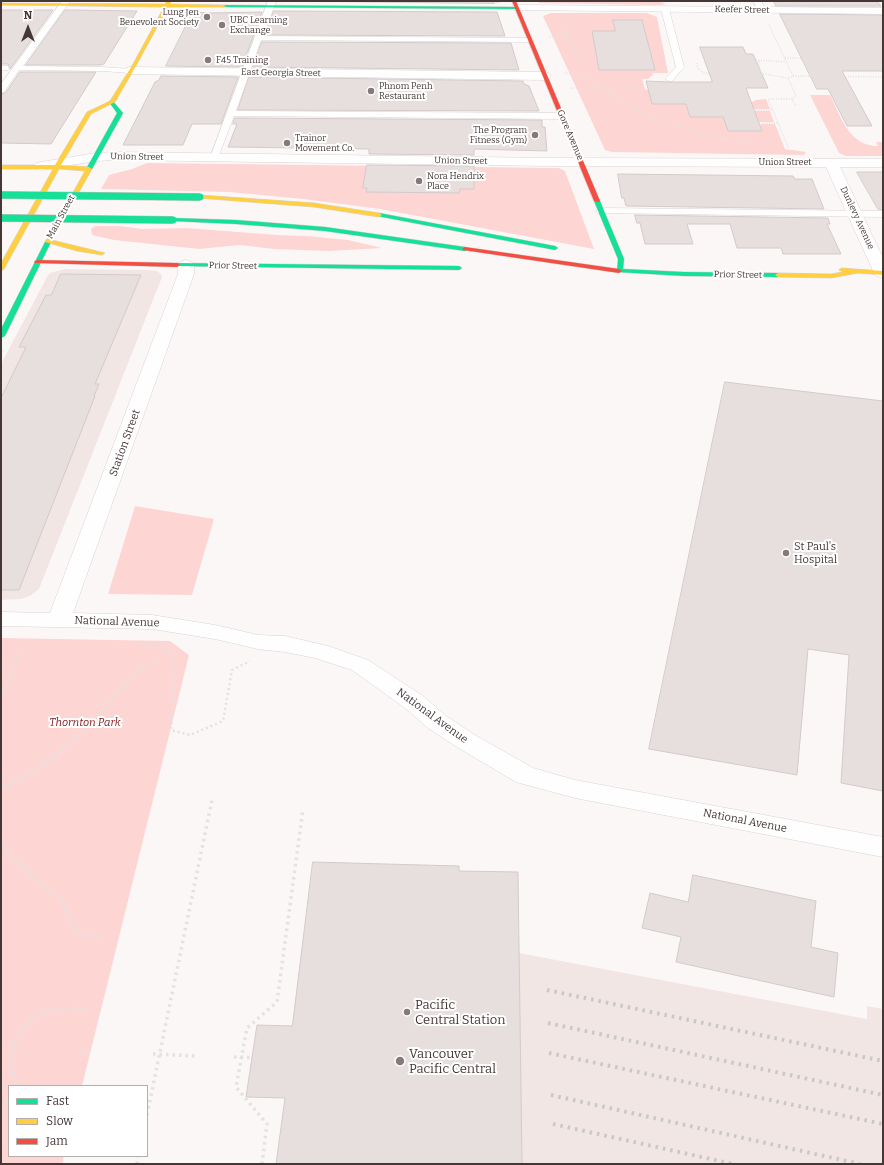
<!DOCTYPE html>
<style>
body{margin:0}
#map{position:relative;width:884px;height:1165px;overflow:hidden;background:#fcf7f7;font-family:Bitter,serif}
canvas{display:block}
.frame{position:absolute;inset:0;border:2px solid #443736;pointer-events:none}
.legend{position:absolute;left:8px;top:1085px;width:140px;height:72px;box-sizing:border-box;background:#fff;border:1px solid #b4afaf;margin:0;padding:5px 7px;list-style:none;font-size:12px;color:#443736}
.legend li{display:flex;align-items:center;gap:8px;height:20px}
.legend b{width:20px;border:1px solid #b4afaf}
.north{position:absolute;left:8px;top:8px;width:40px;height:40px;-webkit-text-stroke:3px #fff;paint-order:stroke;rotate:0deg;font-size:11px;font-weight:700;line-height:16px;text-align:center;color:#443736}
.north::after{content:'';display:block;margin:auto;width:14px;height:18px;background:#443736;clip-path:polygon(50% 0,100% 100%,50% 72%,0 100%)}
</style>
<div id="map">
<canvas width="884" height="1165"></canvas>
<div class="frame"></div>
<ul class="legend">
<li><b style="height:5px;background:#16e098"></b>Fast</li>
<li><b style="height:5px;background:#ffcf43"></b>Slow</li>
<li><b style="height:5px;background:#f24e42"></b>Jam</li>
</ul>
<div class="north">N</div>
</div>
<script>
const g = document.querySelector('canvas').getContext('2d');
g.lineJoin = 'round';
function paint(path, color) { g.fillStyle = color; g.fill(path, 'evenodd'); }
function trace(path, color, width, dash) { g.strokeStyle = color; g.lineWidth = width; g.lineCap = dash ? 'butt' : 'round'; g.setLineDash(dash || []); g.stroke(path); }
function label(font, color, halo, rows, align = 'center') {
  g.font = font + ' Bitter,serif'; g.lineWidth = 4; g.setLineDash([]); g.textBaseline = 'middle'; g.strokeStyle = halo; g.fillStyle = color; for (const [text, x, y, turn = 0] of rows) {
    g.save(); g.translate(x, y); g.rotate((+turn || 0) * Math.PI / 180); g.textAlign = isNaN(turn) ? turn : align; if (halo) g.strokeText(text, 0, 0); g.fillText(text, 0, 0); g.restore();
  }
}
const built = new Path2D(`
 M187,1h315l-2,2 -7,1z
 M65,269l84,1 8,1 4,3 1,3 -123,312 -9,7 -9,3 -20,1v-236l46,-87 3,-4z
 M519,953l348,66v-13l16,3v155h-361z`);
const green = new Path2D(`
 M538,1h121l7,3 -7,1 -120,-2z
 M551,13h96l10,4 11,56h-17l3,1 -6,5h-6l3,10 41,15 4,13h33l39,14 -2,-7h15l10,25 21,3 -2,3 -192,-3 -7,-2 -62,-134z
 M810,95h20c11,22 19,51 48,51l-2,-4h7v14h-37l-7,-3z
 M766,99l4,10h-17l-3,-6 6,-3z
 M721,110l49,1 4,11h-15l-3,-7z
 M147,163l412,5 6,3 29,78 -214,-40 -77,-10 -74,-7 -128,-3 8,-14 23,-6z
 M95,226h25l22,3 44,-1 91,7 30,1 41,4 34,8 -53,3 -55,-2 -34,-4 -41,4 -85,-9 -22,-5 -1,-6z
 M135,506l79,13 -22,76 -84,-1z
 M1,638l169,3 19,14 -107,431h-73v70h55l-2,8h-61z`);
const building = new Path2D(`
 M301,1h192l1,2z
 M774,1h103l4,5h-105z
 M1,10h52l-43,59 -2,-5h-7z
 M65,10h8l64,1 -33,53 -4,1h-74z
 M274,11l223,1 8,24 -240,-1z
 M193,12l15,1 54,-1 -20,55 -76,-1z
 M780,14l103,1v56h-41l30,55h-25l-19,-37h-11z
 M613,20h29l13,50h-56l-7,-39h23z
 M262,42l249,1 8,27 -266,-3z
 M700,47h43l3,7h7l15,34h-22l16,43h-34l-5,-14h-33l-4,-13h-34l-6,-23 23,1h43z
 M20,72h76l-45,72 -50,-1v-49l4,-1z
 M161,76l77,1 -17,47h-29l-9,21h-60l32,-63 4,-2z
 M249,77l274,4 1,3 5,2 10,25 -301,-1z
 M235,118l307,2v7h3l2,24 -73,-2v6l-105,-1v-5l-141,-2 9,-23h-4z
 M367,165l107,1v23h-14l-1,4 -93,-1 1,-4h-4z
 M857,172h26v38l-5,-1z
 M618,174l175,2 2,3h17l12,30 -198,-3 -2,-8h-2z
 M635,215l193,3 2,6h-3l14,30h-58l-2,-6h-44l-7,-24h-43l6,20h-48l-5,-21h-3z
 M61,274l80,1 -46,109h4l-5,12h1l-76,194h-18v-192l25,-51h-7l27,-52h5z
 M725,382l158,19v390l-42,-8 8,-128 -41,-6 -11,126 -148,-26z
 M313,862l146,4v5l59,1 4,292h-246l9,-66 -39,-1 11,-72 35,1z
 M693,875l123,26 -5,46 27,6 -4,44 -158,-35 5,-25 -39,-9 8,-35 38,9z`);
const pathFar2 = new Path2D(`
 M561,23c9,18 17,38 30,53 38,43 110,58 164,68
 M769,25l24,51 -5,2 8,18 -4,3 4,7
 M837,26l18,33
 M549,37h20
 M785,58l98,1
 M756,60l30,2
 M759,61v6l-2,2 5,3v2
 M697,63l1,6c14,11 44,5 62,5 9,0 19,3 28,4
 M564,73l27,3
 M793,76l90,1
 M571,88h74
 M721,110h52
 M759,123h20
 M788,147l-20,-48h24`);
const pathFar1 = new Path2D(`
 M139,644l32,6 4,21 -4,59 19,5 33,-14 9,-51 18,-9
 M1,696l20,-47
 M66,746l20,-17 51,-58 20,-11`);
const path = new Path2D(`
 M1,788c25,-10 46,-26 67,-43
 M1,846l32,31 28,22 13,29 6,5 24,5
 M81,1051l10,1
 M153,1054l42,2
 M234,1057l34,1
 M20,1086c-20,-24 -3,-63 25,-74 14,-5 31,-3 46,-3
 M1,1109l8,-11
 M147,1115l65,-315
 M137,1164l1,-8
 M262,1164l5,-40 -31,-37 11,-59 30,-26 26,-193`);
const lane = new Path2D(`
 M62,1h8l-47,65 79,1 28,2 4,2 -4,2 -28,-2 -83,-1 -15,22h-3v-8z
 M268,1h8l-13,35 267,2 4,2 -4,2 -269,-2 -25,71 326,2 4,3 -4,3 -328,-3 -16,42 -1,2h-6l-1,-2z
 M753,1h8l5,9 -1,2h-6z
 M662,7h3l4,2 15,58 -12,14h-3l-4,-2 11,-12 -15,-58z
 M1,66h7l1,2 -1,2h-7z
 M601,208l282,3v6l-285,-4 -2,-2z`);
const street = new Path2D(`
 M517,5l366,3v6l-370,-4 -2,-2z
 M130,67l415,5 4,1 2,3 -2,3 -4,1 -419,-6 -2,-3 2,-3z
 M116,152l435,6 332,1v8h-43l43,91v20l-7,-2 -2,-3 -48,-106 -275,-1 -435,-6 -20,1 -55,9 -5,-1 -2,-3 2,-3 5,-1 55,-9z
 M186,260l6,2 2,3v9l-121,339 79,2 63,10 43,10 27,1 43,10 40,14 55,36 23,20 29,19 58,33 42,12 308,57v20l-308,-59 -59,-16 -59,-35 -29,-19 -23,-20 -53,-38 -37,-12 -30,-6 -27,-3 -43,-10 -63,-10 -151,-3v-14l49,1 128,-339v-9l2,-3z`);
const fast = new Path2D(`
 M224,5l293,2 2,1 -2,1 -295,-2z
 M112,100l11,13 -31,56 -5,1 -1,-1 31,-56 -8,-11z
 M595,200l5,1 24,58 -1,10 61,3 94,1 3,2 -3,2 -94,-1 -67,-4 1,-13 -24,-58z
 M379,213l176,33 3,2 -3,2 -178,-34v-2z
 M173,218l63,2 89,7 140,20 3,2 -3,2 -140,-20 -89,-7 -65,-3 -1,-1z
 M48,240l3,2 -46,94 -4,2v-9l44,-87z
 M177,263l282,3 3,2 -3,2 -284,-4v-2z`);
const slow = new Path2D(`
 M167,1h4l-1,3 54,1 2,1 -2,1h-56l-31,57 -22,38 -24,12 -30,51 28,2 3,2 -40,71 53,13 -3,2 -25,-4 -32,-9 40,-71 -26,-2 -55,100 -3,2v-8l52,-94h-52v-4h54l32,-53 23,-11 23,-37 31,-57 -163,-2v-2l164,1z
 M200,195l114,8 65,10 3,2 -3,2 -65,-10 -116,-9v-2z
 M842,268l41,3v4l-25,-2 -27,5 -53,-1 -3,-2 3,-2 53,1 12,-2 -4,-2z`);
const jam = new Path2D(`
 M512,1h4l84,200 -1,1 -5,-1z
 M465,247l154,22 3,2 -3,2 -156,-23 -1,-1z
 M37,260l140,3 3,2 -3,2 -142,-4 -1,-1z`);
const rail = new Path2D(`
 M547,990l336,71
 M548,1023l335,72
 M549,1053l334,71
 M551,1095l309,69
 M553,1124l180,40`);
const fastBridge = new Path2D(`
 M1,195l199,2
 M1,218l172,2`);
const markers = [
 [207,17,4,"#847a7a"],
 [222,25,4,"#847a7a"],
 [208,60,4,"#847a7a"],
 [371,91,4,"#847a7a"],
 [535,135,4,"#847a7a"],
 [287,143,4,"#847a7a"],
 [419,181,4,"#847a7a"],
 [786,553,4,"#847a7a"],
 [407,1012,4,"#847a7a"],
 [400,1061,5,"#847a7a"]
];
const farStreetnames = [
 ["Keefer Street",742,10,1],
 ["East Georgia Street",281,73,1],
 ["Gore Avenue",570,135,67],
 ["Union Street",137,157,1],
 ["Union Street",461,161,1],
 ["Union Street",785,162],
 ["Main Street",61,217,-61],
 ["Dunlevy Avenue",857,218,65],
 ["Prior Street",233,266,1],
 ["Prior Street",738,275,1]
];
const farPoinames = [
 ["Lung Jen",199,12,"right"],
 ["Benevolent Society",199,22,"right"],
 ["UBC Learning",230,20],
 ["Exchange",230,30],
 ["F45 Training",216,60],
 ["Phnom Penh",379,86],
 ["Restaurant",379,96],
 ["The Program",527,130,"right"],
 ["Fitness (Gym)",527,140,"right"],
 ["Trainor",295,138],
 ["Movement Co.",295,148],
 ["Nora Hendrix",427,176],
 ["Place",427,186]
];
const streetNames = [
 ["Station Street",125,443,-70],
 ["National Avenue",117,622,2],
 ["National Avenue",432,716,36],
 ["National Avenue",745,821,11]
];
const poiNames = [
 ["St Paul's",794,547],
 ["Hospital",794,560]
];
const parkNames = [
 ["Thornton Park",85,723]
];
const nearPoinames = [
 ["Pacific",415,1005],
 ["Central Station",415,1020],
 ["Vancouver",409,1054],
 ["Pacific Central",409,1069]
];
paint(built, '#f2e6e5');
paint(green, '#fdd6d3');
paint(building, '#e7dede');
trace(building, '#d3caca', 1);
trace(lane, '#dad2d2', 1);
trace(street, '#dad2d2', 1);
trace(fast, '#dad2d2', 1);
trace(slow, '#dad2d2', 1);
trace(jam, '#dad2d2', 1);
trace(pathFar2, '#e3e1e1', 1.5, [1, 1.5]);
trace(pathFar1, '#e3e1e1', 2.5, [2, 3]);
trace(path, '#e3e1e1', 3.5, [2.5, 4]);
paint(lane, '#fffefe');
paint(street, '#fffefe');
paint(fast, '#16e098');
paint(slow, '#ffcf43');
paint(jam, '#f24e42');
trace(rail, '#c9c7c7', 4, [2.5, 5]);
trace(fastBridge, '#cbbebd', 8, []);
trace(fastBridge, '#16e098', 7);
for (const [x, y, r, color] of markers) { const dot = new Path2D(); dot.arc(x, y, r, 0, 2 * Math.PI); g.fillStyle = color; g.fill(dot); trace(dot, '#fff', 1.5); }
label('9px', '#443736', '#fff', farStreetnames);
label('9px', '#443736', '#fff', farPoinames, 'left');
label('11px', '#443736', '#fff', streetNames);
label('11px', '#443736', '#fff', poiNames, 'left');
label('italic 11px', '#7f161c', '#fff', parkNames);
label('13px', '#443736', '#fff', nearPoinames, 'left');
</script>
